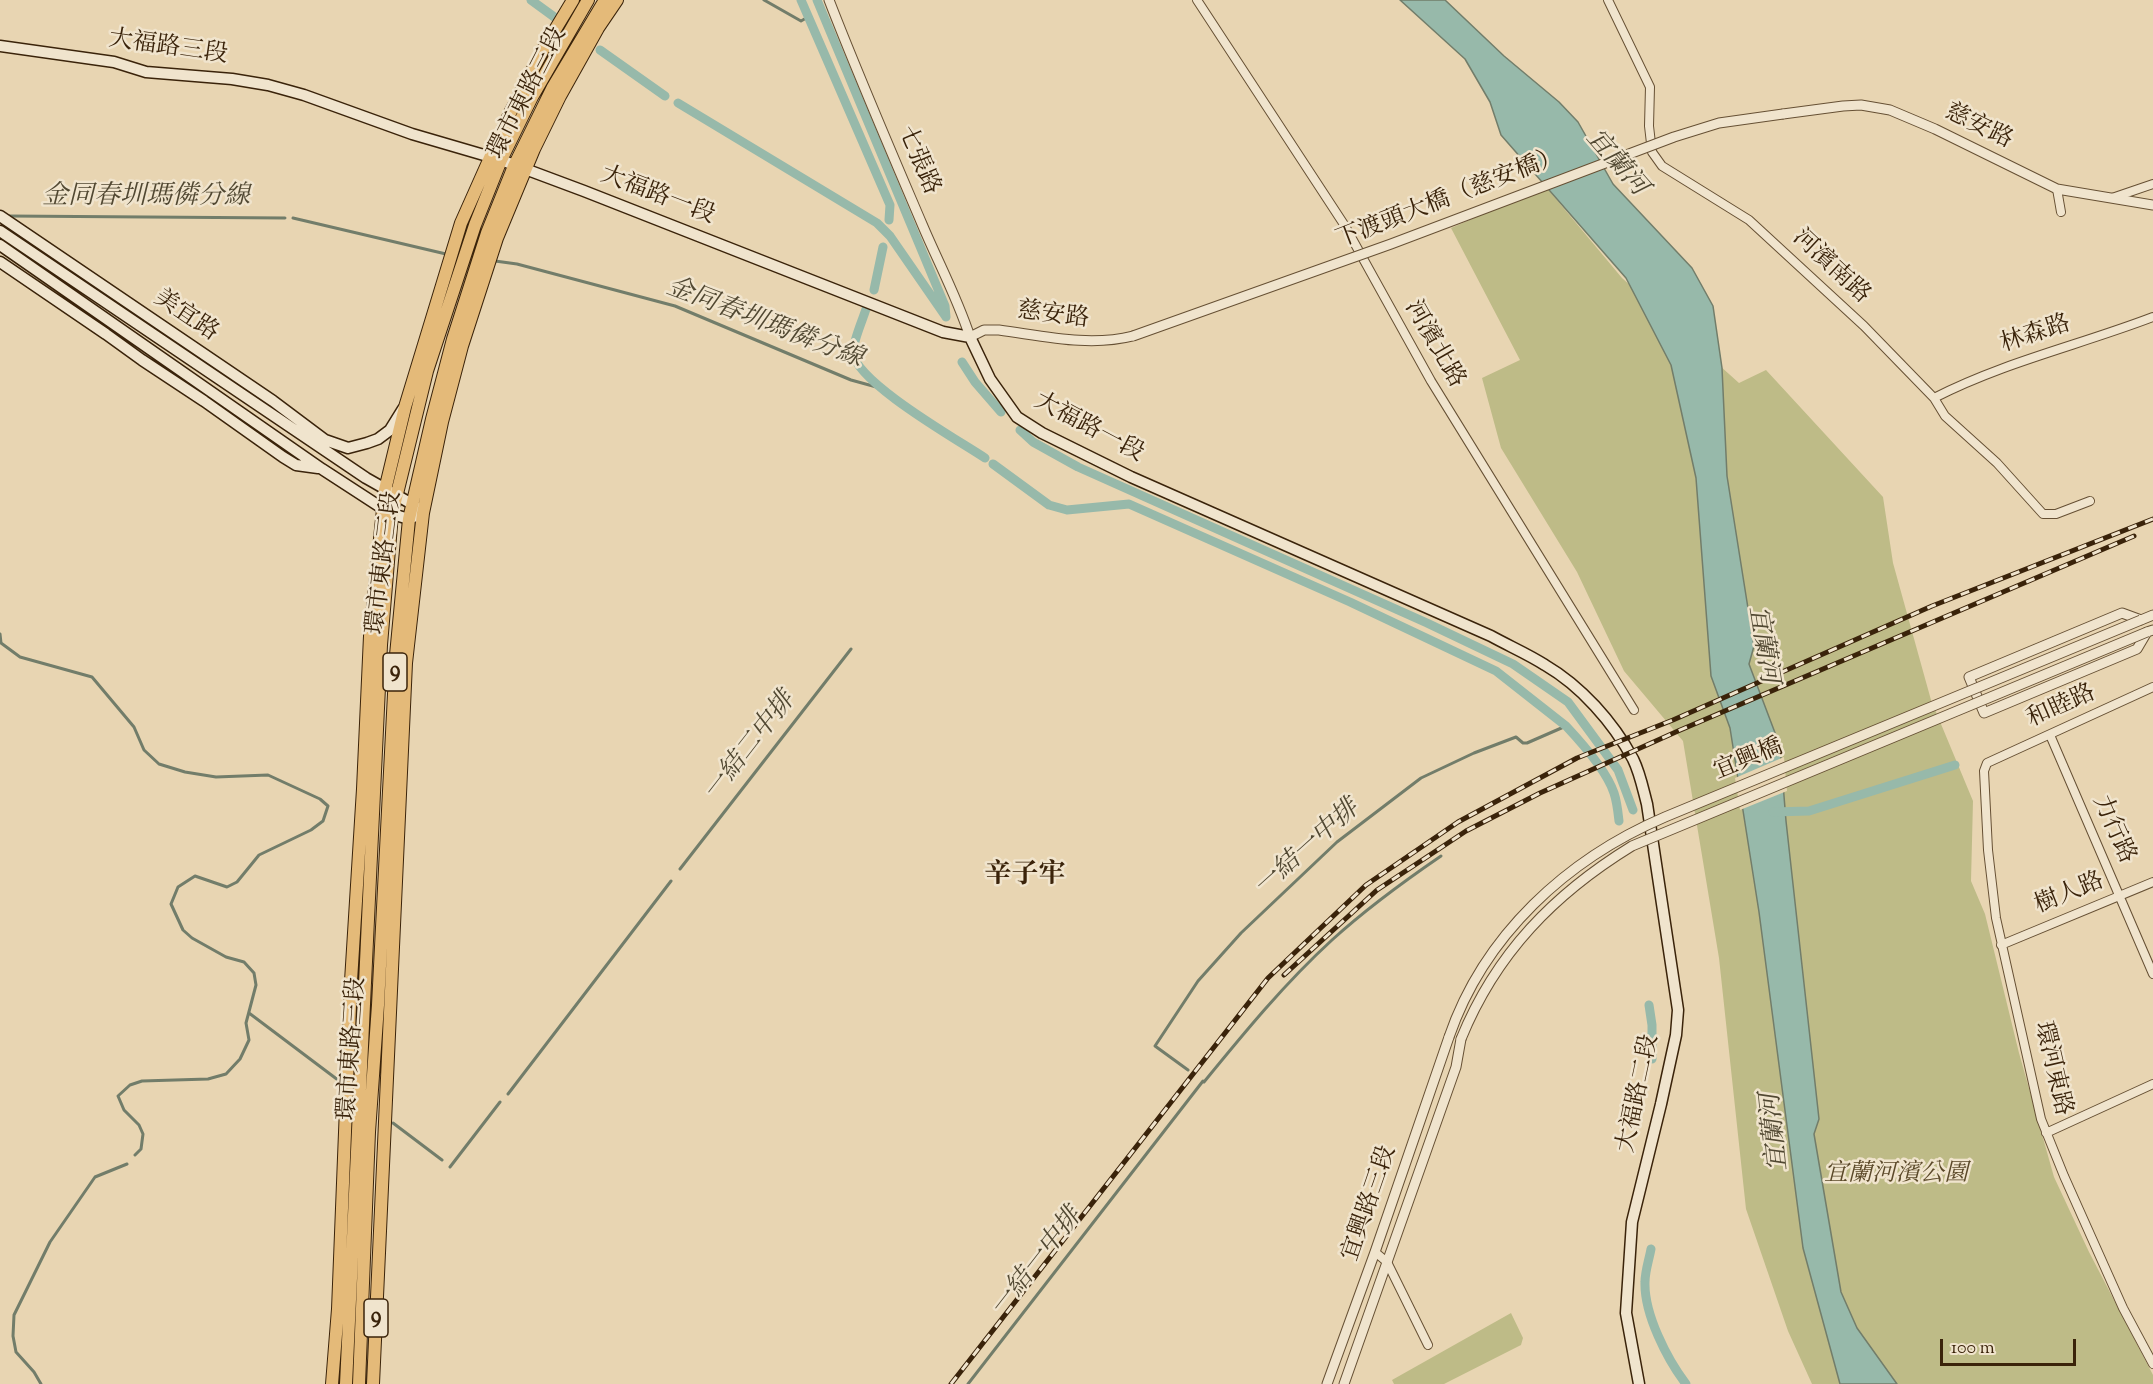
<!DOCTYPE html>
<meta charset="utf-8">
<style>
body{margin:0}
#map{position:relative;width:2153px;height:1384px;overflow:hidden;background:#e8d5b2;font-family:"Sorts Mill Goudy",serif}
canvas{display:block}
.scale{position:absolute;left:1940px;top:1339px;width:136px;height:27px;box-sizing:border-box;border:3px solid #3a230a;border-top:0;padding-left:8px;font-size:18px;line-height:21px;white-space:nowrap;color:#3a230a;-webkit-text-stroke:4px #f0e4cd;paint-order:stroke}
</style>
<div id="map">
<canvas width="2153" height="1384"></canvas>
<div class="scale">100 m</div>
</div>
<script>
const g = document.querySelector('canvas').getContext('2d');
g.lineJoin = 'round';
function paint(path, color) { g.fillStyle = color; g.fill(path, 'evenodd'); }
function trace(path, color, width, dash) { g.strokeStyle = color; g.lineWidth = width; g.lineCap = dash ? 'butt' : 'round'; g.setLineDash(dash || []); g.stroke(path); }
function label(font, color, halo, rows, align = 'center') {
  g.font = font + ' "Sorts Mill Goudy","Noto Serif TC",serif'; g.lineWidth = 5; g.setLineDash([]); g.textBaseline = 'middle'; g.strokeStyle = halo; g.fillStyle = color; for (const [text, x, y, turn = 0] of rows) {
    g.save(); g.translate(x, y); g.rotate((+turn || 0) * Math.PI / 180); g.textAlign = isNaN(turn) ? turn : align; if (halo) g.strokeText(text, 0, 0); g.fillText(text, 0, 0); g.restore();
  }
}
const green = new Path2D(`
 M1546,187l76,91 117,105 27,-13 117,127 10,66 38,137 42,101 -2,80 14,33 34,139 35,124 35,75 64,123v9h-341l-24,-53 -42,-122 -27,-251 -36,-217 -59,-70 -47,-99 -76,-124 -19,-70 38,-18 -69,-132z
 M1511,1313l12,25 -2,7 -77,39h-50l-2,-4z`);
const water = new Path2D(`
 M1400,0h45l59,56 55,46 19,20 35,62 79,84 21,38 9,62 5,108 27,170 -5,18 31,82 6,75 33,298 -5,15 27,158 16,36 40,56h-57l-37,-136 -44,-336 -29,-184 -19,-52 -15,-198 -25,-113 -45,-87 -125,-143 -11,-33 -25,-43z`);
const pier = new Path2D(`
 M1784,757l3,34 -47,19 -5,-32z`);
const stream = new Path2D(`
 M764,0l37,21 7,-4
 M8,216l277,2
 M293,218l153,36
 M495,261l22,3 158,42 176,74 29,8
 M0,634l1,9 19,14 72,20 42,50 10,23 15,14 26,8 31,5 52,-2 52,24 8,7 -5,15 -12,9 -52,25 -22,27 -10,5 -32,-11 -17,11 -7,17 12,26 9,8 34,19 18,5 10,11 2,12 -10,38 3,17 -9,19 -14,15 -18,5 -66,2 -12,4 -12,11 6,14 15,15 4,9 -2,15 -6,6
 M680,869l171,-220
 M249,1013l89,67
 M1188,1070l-33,-24 43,-65 43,-48 96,-91 84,-64 53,-25 42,-16 7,6h4l39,-17
 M1204,1082c40,-49 81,-99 128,-142 34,-31 71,-58 109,-84
 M508,1094l163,-213
 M393,1123l49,37
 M450,1167l50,-65
 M41,1384l-7,-12 -18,-20 -3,-16 1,-21 36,-73 45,-65 32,-13
 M968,1384l235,-303`);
const canal = new Path2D(`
 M531,0l26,19
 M801,0l89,205 -1,15
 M817,0l128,306 1,11
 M600,50l65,46
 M678,103l199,120 13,13 56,81
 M874,290l9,-43
 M866,309c-3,10 -14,35 -13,44 4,30 105,87 132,105
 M962,362l13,20 26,30
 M1020,430l13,12 45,25 349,156 86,41 55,38 50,68 15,40
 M993,464l56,41 18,5 62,-6 221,98 146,69 70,55c15,16 41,46 48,67 3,9 4,19 5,28
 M1773,812l36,-1 146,-46
 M1649,1005l3,20v34
 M1651,1249c-2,11 -6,22 -6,33 -1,32 22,77 41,102`);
const minor = new Path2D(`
 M1197,0l148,226 86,155 203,329
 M1608,0l42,87 -1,39 3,26 10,14 87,54 115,106 70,72 11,18 52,47 46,51h13l34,-13
 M2057,189l4,23
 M2112,198l41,-14
 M1934,398c70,-36 146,-53 219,-81
 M2153,687l-166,76 -3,8 4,79 8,68 45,201 23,57 59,132 30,56
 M2050,735l103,239
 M2001,945l152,-63
 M2046,1133l107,-49
 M1375,1252l12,10 41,83`);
const tertiary = new Path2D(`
 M829,0c29,75 61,149 93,224 16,38 35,73 48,113l14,-7h15c45,6 90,17 134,6
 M1783,114l60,-8 18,-1 29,5 45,19 122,60 96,16
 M2153,615l-12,5 -19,-7 -153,64 15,36 153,-64 10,-17 6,-2
 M1327,1384l48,-132 74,-215
 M1344,1384l112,-317 5,-28`);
const secondary = new Path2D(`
 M0,46l114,16 32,10 86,7 36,6 36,10 108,39 89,26 83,31 359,141 27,5 20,42 27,38 25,16 89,44 360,159c18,10 37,18 54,29 36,21 68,57 88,94 7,14 10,30 14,45l31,206 -2,25 -15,69 -29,118 -6,91 13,71
 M0,216l273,185 52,39 23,8 19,-5 11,-4 12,-9 13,-21
 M0,231l366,247 46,26 11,9 -14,6 -17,-5 -10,-6 -60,-39 -322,-224
 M0,262l106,72 36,26 62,41 79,56 13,8 22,3`);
const primary = new Path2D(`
 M332,1384l6,-75 13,-328 12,-192 7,-153 15,-146 20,-83 56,-184 49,-110 34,-65 29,-48
 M346,1384l35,-739 11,-131 35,-143 48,-146 26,-65 31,-63 56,-97
 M359,1384l10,-252 9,-127 18,-350 13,-136 23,-100 21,-80 34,-106 27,-67 39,-79 52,-87
 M373,1384l33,-721 17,-150 19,-91 20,-76 35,-108 37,-89 26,-53 38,-68 19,-28`);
const rail = new Path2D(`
 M1284,975l93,-85 89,-59 74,-38 138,-62 456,-195
 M951,1384l317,-406 98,-93 92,-63 119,-64 96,-38 259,-114 221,-87`);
const tertiaryBridge = new Path2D(`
 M1133,336l258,-92 283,-107 45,-14 64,-9
 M1449,1037c35,-102 118,-178 216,-220l476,-197
 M1461,1039c35,-86 93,-145 171,-193l515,-214`);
const shields = [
 [395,672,24],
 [376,1318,24]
];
const shieldNames = [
 ["9",395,672],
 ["9",376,1318]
];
const streetNames = [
 ["大福路三段",168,49,8],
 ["環市東路三段",529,94,-63],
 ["慈安路",1978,128,26],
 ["七張路",917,161,67],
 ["大福路一段",657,197,21],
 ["下渡頭大橋（慈安橋）",1450,200,-21],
 ["河濱南路",1830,268,43],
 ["美宜路",185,317,34],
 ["慈安路",1053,317,7],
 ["林森路",2036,336,-18],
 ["河濱北路",1433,345,60],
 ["大福路一段",1088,429,28],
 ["環市東路三段",386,563,-83],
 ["和睦路",2062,708,-24],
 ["宜興橋",1749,761,-22],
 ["力行路",2112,830,66],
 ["樹人路",2070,895,-22],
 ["環市東路三段",354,1049,-86],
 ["環河東路",2051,1069,77],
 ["大福路二段",1640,1094,-78],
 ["宜興路三段",1371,1204,-71]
];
const parkNames = [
 ["宜蘭河濱公園",1896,1176]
];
const waterNames = [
 ["宜蘭河",1615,164,49],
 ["金同春圳瑪僯分線",146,199],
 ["金同春圳瑪僯分線",764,325,21],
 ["宜蘭河",1761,645,81],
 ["一結二中排",751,748,-52],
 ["一結一中排",1308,850,-42],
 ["宜蘭河",1777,1132,-96],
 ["一結一中排",1038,1264,-52]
];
const quarterNames = [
 ["辛子牢",1025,877]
];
paint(green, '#bebb87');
paint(water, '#97b9aa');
trace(water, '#727d6a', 1.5);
paint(pier, '#e8d5b2');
trace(stream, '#727d6a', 3);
trace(canal, '#97b9aa', 9);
trace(minor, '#665034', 10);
trace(tertiary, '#665034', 11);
trace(secondary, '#3a230a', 13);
trace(primary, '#3a230a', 14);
trace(minor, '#f0e4cd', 8);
trace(tertiary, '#f0e4cd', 9);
trace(secondary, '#f0e4cd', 10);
trace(primary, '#e4ba79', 12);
trace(rail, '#3a230a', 5);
trace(rail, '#f0e4cd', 3, [9]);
trace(tertiaryBridge, '#665034', 11, []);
trace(tertiaryBridge, '#f0e4cd', 9);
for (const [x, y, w] of shields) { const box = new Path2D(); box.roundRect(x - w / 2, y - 19, w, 38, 4.5); g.fillStyle = '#f0e4cd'; g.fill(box); trace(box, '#3a230a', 1.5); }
label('bold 22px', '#3a230a', null, shieldNames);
label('24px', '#3a230a', '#f0e4cd', streetNames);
label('italic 24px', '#5b4929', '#f0e4cd', parkNames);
label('italic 26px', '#514832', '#f0e4cd', waterNames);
label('bold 27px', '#3a230a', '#f0e4cd', quarterNames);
</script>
